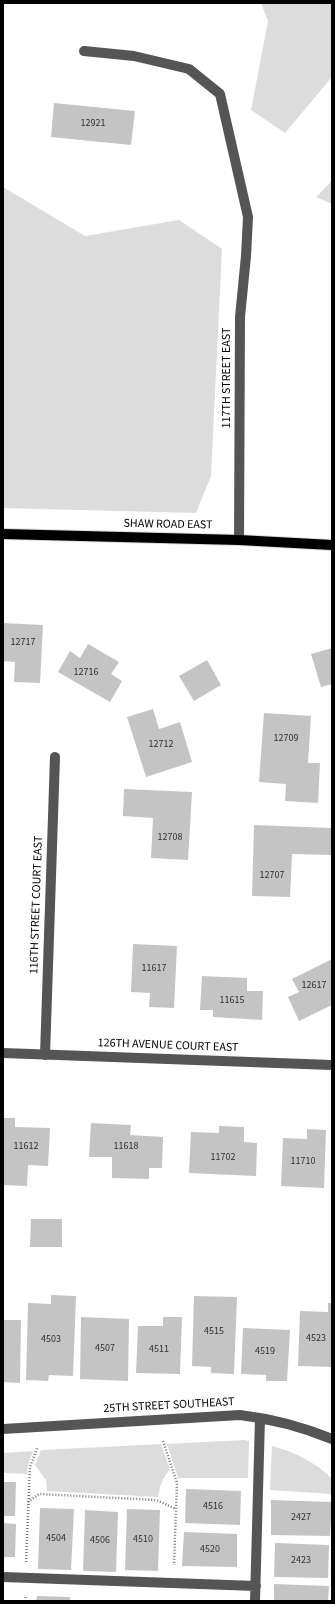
<!DOCTYPE html>
<style>
body{margin:0}
#map{position:relative;width:335px;height:1604px;overflow:hidden;background:#fff;font-family:"Source Sans 3",sans-serif}
canvas{display:block}
.frame{position:absolute;inset:0;border:4px solid #000;pointer-events:none}
</style>
<div id="map">
<canvas width="335" height="1604"></canvas>
<div class="frame"></div>
</div>
<script>
const g = document.querySelector('canvas').getContext('2d');
g.lineJoin = 'round';
function paint(path, color) { g.fillStyle = color; g.fill(path, 'evenodd'); }
function trace(path, color, width, dash) { g.strokeStyle = color; g.lineWidth = width; g.lineCap = dash ? 'butt' : 'round'; g.setLineDash(dash || []); g.stroke(path); }
function label(font, color, halo, rows, align = 'center') {
  g.font = font + ' "Source Sans 3",sans-serif'; g.lineWidth = 3; g.setLineDash([]); g.textBaseline = 'middle'; g.strokeStyle = halo; g.fillStyle = color; for (const [text, x, y, turn = 0] of rows) {
    g.save(); g.translate(x, y); g.rotate((+turn || 0) * Math.PI / 180); g.textAlign = isNaN(turn) ? turn : align; if (halo) g.strokeText(text, 0, 0); g.fillText(text, 0, 0); g.restore();
  }
}
const green = new Path2D(`
 M261,3h71v74l-47,56 -34,-23 17,-89z
 M332,181v23l-16,-7z
 M3,187l82,49 94,-16 43,29 -11,227 -15,37 -193,-5z
 M244,1440l5,1 -1,37h-70l-11,-34z
 M161,1444l9,26c-8,8 -10,16 -12,27l-111,-6 -1,-11 -11,-15 6,-15z
 M272,1446c22,6 44,16 60,33v15l-62,-4z
 M33,1451l-5,14 -1,9 -24,-1v-20z`);
const building = new Path2D(`
 M54,103l81,8 -4,34 -80,-8z
 M3,623l40,2 -3,58 -26,-1 1,-20 -12,-1z
 M88,644l31,18 -8,12 11,7 -12,21 -52,-30 12,-21 10,7z
 M332,648v36l-11,3 -10,-33z
 M207,660l14,25 -27,16 -15,-25z
 M153,709l6,20 21,-7 12,40 -46,15 -19,-60z
 M264,713l47,3 -3,47h12l-2,40 -33,-2 1,-17 -27,-2z
 M124,789l68,3 -4,68 -37,-2 2,-40 -30,-2z
 M254,825l78,3v27l-40,-1 -2,43 -38,-1z
 M133,944l44,2 -3,62 -25,-1 1,-14 -19,-1z
 M332,959v46l-33,16 -11,-24 11,-5 -7,-13z
 M202,976l45,2v13h16l-1,29 -49,-3v-7h-13z
 M3,1118h12v9l35,1 -2,38 -20,-1 -1,21 -24,-1z
 M91,1123l40,2 -1,10 33,2 -1,31h-13v11l-37,-1v-21h-23z
 M219,1126l25,1v15l13,1 -1,33 -67,-3 2,-41 28,1z
 M307,1129l19,1 -2,58 -43,-2 2,-48 24,1z
 M31,1219h31v28h-32z
 M51,1295l25,1 -3,80 -24,-1 -1,6 -22,-1 2,-77 23,1z
 M194,1296l43,1 -3,77 -23,-1v-6l-19,-1z
 M328,1303h4v64l-34,-1 2,-55 28,1z
 M81,1317l48,2 -1,62 -48,-2z
 M163,1317h19l-2,57 -44,-1 2,-47h25z
 M3,1320h18l-1,63 -17,-1z
 M243,1328l47,2 -3,51h-21v-6l-25,-1z
 M3,1482h13l-1,34h-12z
 M186,1489l55,2 -1,34 -55,-2z
 M271,1500l61,2 -2,34 -59,-1z
 M40,1508l34,1 -3,61 -33,-1z
 M127,1509l33,1 -2,61 -33,-1z
 M85,1510l33,2 -2,60 -33,-1z
 M3,1523l13,1 -1,33h-12z
 M184,1532l53,2v33l-55,-1z
 M275,1543l54,2 -1,33 -54,-1z
 M274,1584l55,2 -1,15h-54z
 M37,1596l33,1v4h-34z`);
const path = new Path2D(`
 M163,1441l14,42 -3,82
 M28,1502l11,-8 117,6 20,9
 M26,1562l4,-95 7,-19
 M25,1601l1,-6`);
const minor = new Path2D(`
 M84,51l50,5 55,13 31,25 28,123 -2,39 -6,61 -1,223
 M3,1053l329,12
 M45,1055l10,-298
 M3,1429l237,-14c34,4 60,11 92,24
 M3,1577l253,9
 M255,1601l5,-183`);
const major = new Path2D(`
 M3,534l236,6 93,5`);
const numberNames = [
 ["12921",93,124],
 ["12717",23,643],
 ["12716",86,673],
 ["12709",286,739],
 ["12712",161,745],
 ["12708",170,838],
 ["12707",272,876],
 ["11617",154,969],
 ["12617",314,986],
 ["11615",232,1001],
 ["11612",26,1147],
 ["11618",126,1147],
 ["11702",223,1158],
 ["11710",303,1162],
 ["4515",214,1332],
 ["4523",316,1339],
 ["4503",51,1340],
 ["4507",105,1349],
 ["4511",159,1350],
 ["4519",265,1352],
 ["4516",213,1507],
 ["2427",301,1518],
 ["4504",56,1539],
 ["4510",143,1540],
 ["4506",100,1541],
 ["4520",210,1550],
 ["2423",301,1561]
];
const streetNames = [
 ["117TH STREET EAST",227,378,-90],
 ["SHAW ROAD EAST",168,525,1],
 ["116TH STREET COURT EAST",37,905,-88],
 ["126TH AVENUE COURT EAST",168,1046,2],
 ["25TH STREET SOUTHEAST",169,1406,-3]
];
paint(green, '#dcdcdc');
paint(building, '#c4c4c4');
trace(major, '#dbdbdb', 12);
trace(path, '#777', 2.5, [1, 2]);
trace(minor, '#555', 10);
trace(major, '#000', 10);
label('10px', '#313131', null, numberNames);
label('12px', '#000', '#fff', streetNames);
</script>
